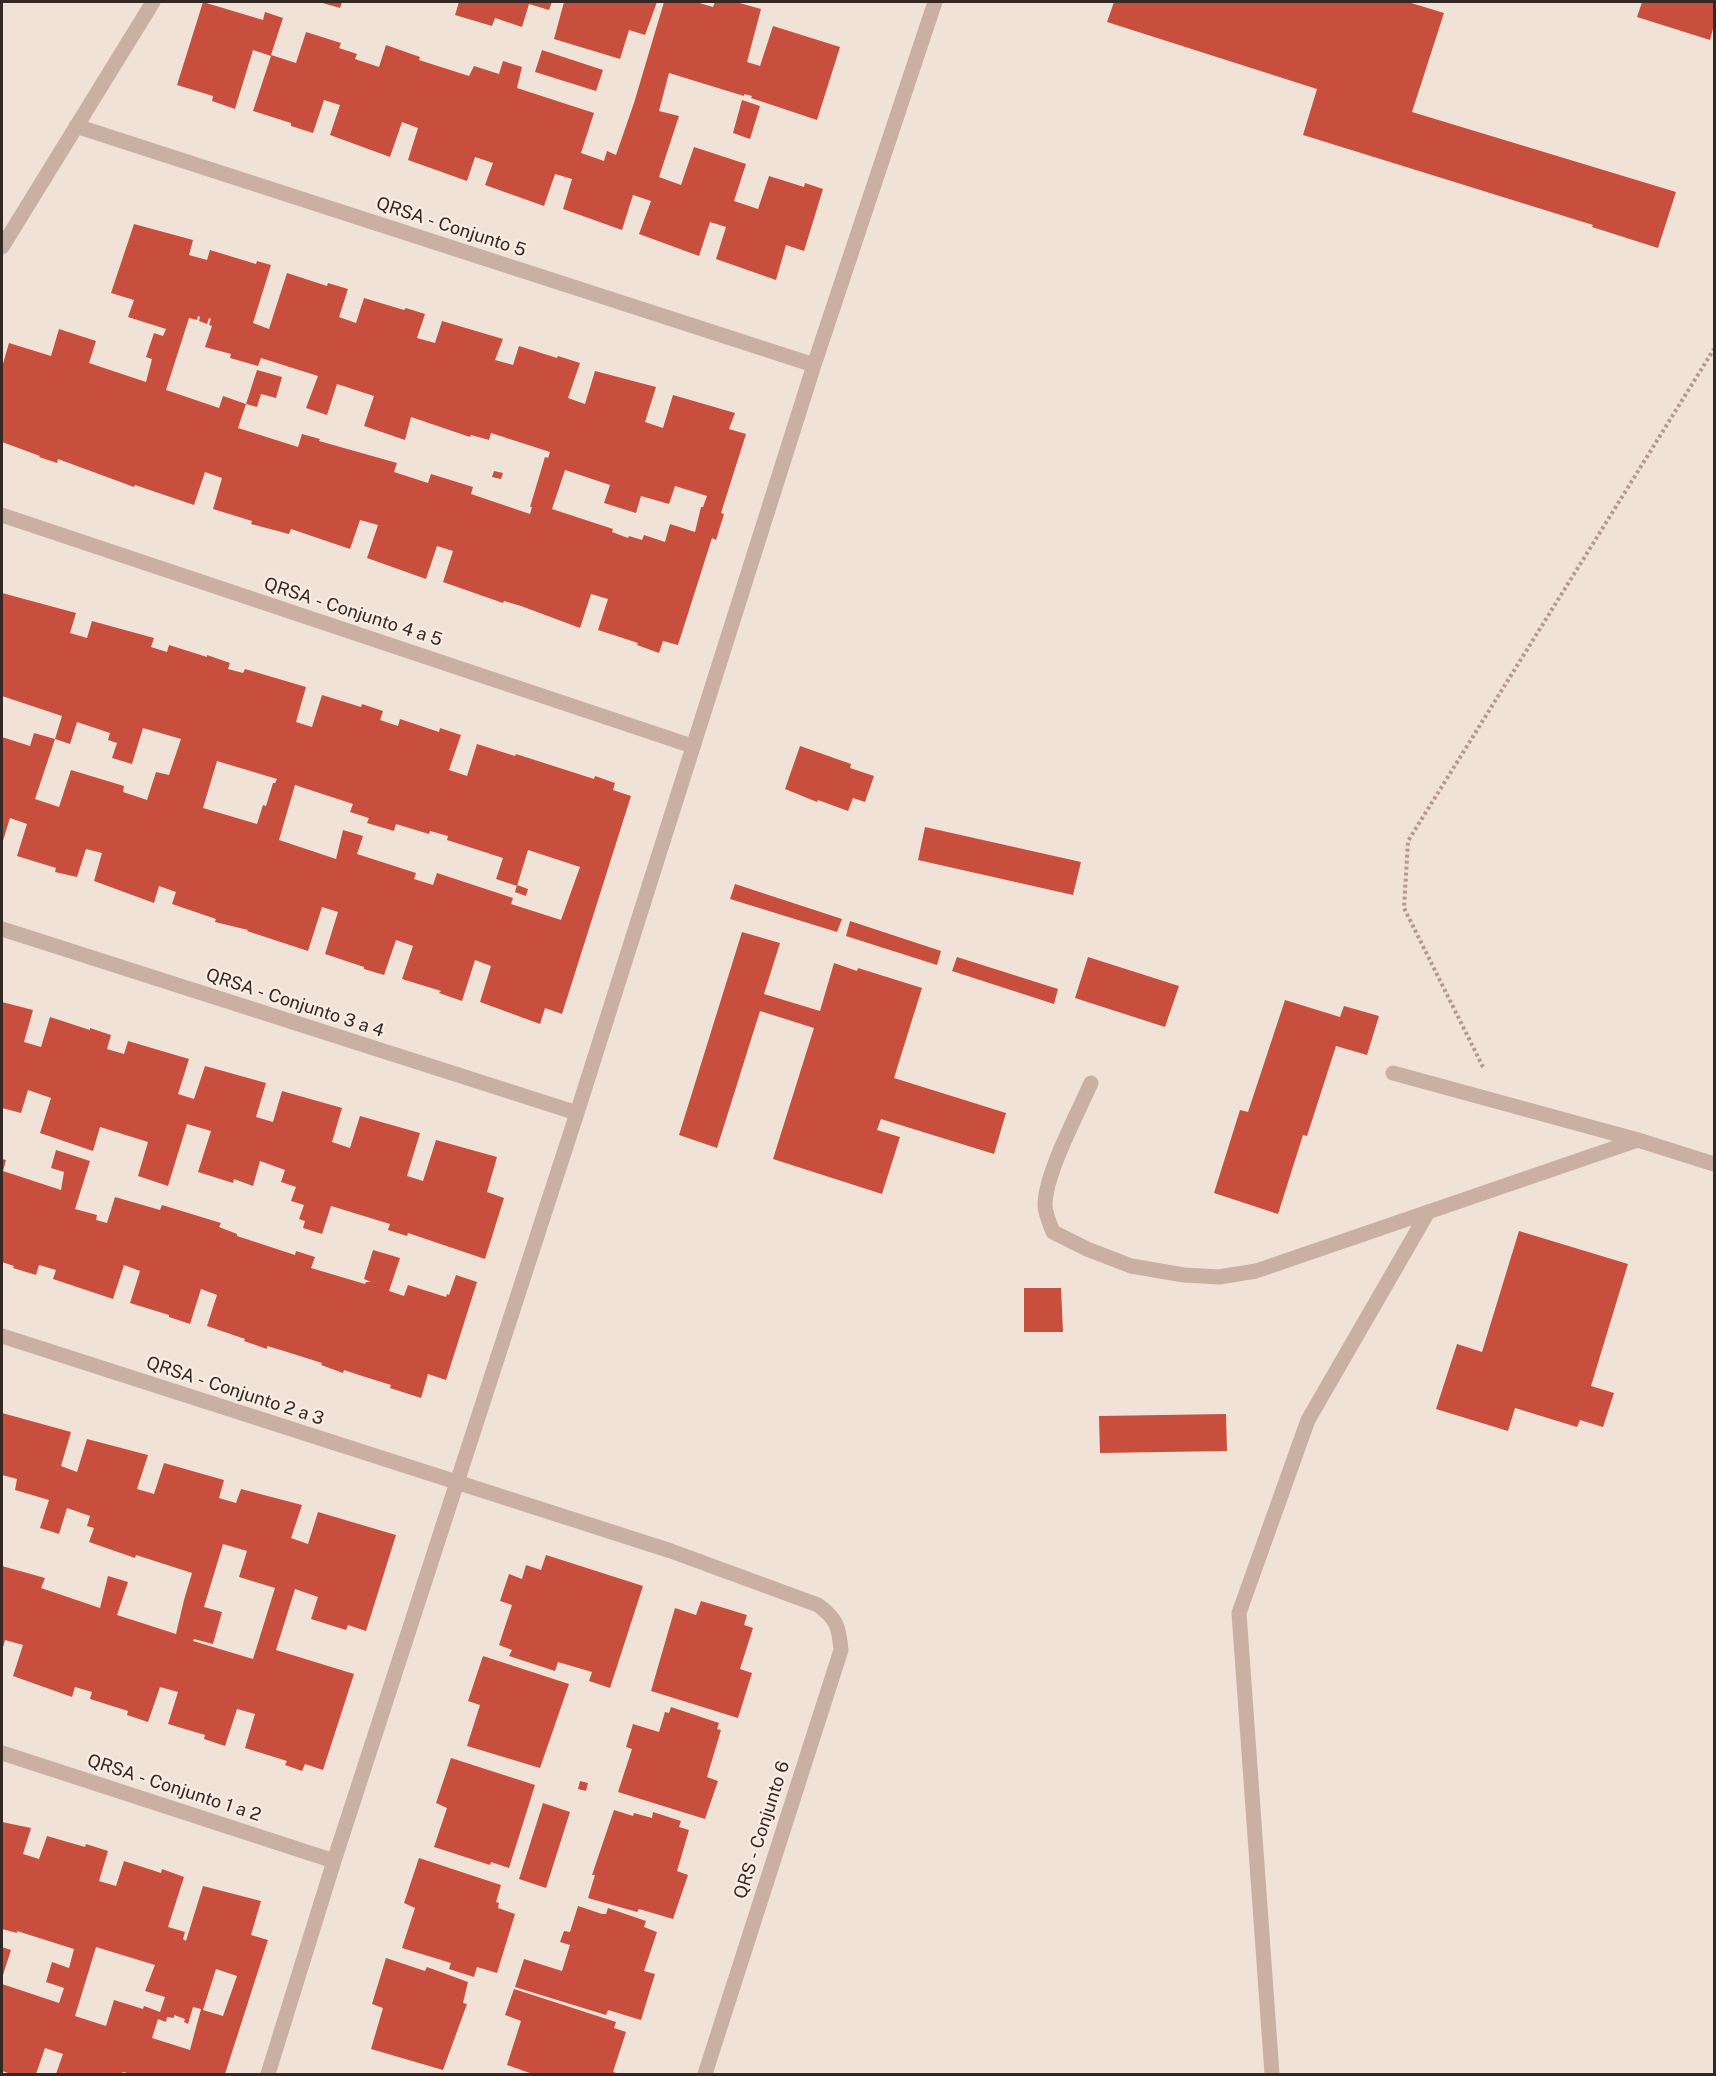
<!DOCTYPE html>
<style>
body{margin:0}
#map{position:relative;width:1716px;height:2076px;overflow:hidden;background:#f1e2d7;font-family:"Public Sans",sans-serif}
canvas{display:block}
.frame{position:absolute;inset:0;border:3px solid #342825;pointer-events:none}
</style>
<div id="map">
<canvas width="1716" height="2076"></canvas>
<div class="frame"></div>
</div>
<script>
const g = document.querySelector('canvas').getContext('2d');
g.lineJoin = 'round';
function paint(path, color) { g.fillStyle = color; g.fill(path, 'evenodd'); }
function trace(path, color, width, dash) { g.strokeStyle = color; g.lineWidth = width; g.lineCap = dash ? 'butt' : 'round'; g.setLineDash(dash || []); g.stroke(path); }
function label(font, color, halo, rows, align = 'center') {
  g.font = font + ' "Public Sans",sans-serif'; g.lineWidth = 4.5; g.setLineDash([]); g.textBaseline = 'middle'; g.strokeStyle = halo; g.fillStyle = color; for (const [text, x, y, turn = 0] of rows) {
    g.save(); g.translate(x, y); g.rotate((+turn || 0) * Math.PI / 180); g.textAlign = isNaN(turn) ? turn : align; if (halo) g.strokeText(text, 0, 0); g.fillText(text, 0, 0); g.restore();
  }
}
const building = new Path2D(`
 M203,2l60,18 2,-8 18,6 -12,37 25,8 10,-31 35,11 -2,5 18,6 -2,5 24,8 7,-22 34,12 -1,3 50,16 5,-10 25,8 4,-13 19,6 -5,21 77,25 -13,40 23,8 3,-10 9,4 18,-52 30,-101h32l17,5 2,-5h21l25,7 -14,53 13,4 13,-40 67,21 -23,73 -66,-22 1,-2 -8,-2v2l-75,-23 -10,38 20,5 -20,61 22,8 13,-38 52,17 -12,37 24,8 11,-33 35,11 1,-4 18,6 -19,62 -18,-6 -10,35 -60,-21 10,-32 -16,-5 -11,34 -60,-22 12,-33 -18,-6 -11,35 -59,-21 9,-30 -17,-5 -11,32 -59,-21 8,-22 -18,-6 -8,24 -59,-21 10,-32 -16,-6 -12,35 -60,-22 10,-30 -16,-5 -11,33 -22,-7v-3l-38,-12 18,-55 -18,-6 -18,59 -23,-8 1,-5 -36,-11z
 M319,2h23l-2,6z
 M459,2h93l-3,8 -20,-6 -7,23 -27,-9 -3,8 -37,-11z
 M564,2h93l-12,33 -16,-5 -9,29 -66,-20z
 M1114,2h294l36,11 -32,99 264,80 -18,56 -66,-21 1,-2 -290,-90 14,-46 -210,-67z
 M1642,2h72v23l-4,15 -73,-23z
 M542,50l61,20 -7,21 -61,-19z
 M742,100l18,6 -10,33 -17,-6z
 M134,224l59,16 -4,15 18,5 3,-10 46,14 1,-3 14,4 -18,58 16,6 18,-56 40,13 1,-3 20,6 -9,28 17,6 8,-25 40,12 2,-2 19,6 -8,24 18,5 7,-22 61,18 -8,21 18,5 6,-19 38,12 1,-2 22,7 -12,35 17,6 10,-33 61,16 -11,35 18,6 10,-33 62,18 -6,16 17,5 -25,79 3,1 -8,26 -4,-2 -34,107 -15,-4 -4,12 -22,-8 1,-2 -40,-13 10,-31 -17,-5 -11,34 -59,-22 -17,-5 -1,2 -60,-21 10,-31 -16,-5 -11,33 -59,-21 11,-33 -18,-5 -10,29 -59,-20 -2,5 -38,-10 1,-3 -39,-12 9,-31 -17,-6 -11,33 -59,-20 -1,2 -76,-28 -1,4 -18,-6 1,-1 -38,-14v-75l7,-24 42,13 8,-27 37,12 -7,22 57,19 6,-23 -6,-2 8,-24 9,3 3,-7 -38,-12 6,-17 -23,-7zM198,316l2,1 -1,4 8,3 2,-6 2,1 -2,6 3,1 -7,21 26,7 -1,4 28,8 3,-8 57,18 -12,32 21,7 10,-31 37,12 -10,30 41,14 6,-23 59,20 1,-2 18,5 2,-7 59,19 -2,6 -3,-1 -15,50h2l-2,7 -59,-20 2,-7 -42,-13 -3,9 -34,-11 3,-9 -78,-22 1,-2 -18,-5 -4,13 -60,-19 8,-24 -23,-8 -4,12 -53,-18 23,-72 8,2zM565,470l45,15 -6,18 32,10 5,-17 28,8 6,-18 32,10 -4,11h-2l-6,25 -25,-8 -5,18 -21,-7 -2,5 -13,-4 -1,2 -16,-6 1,-3 -61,-20z
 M257,370l25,7 -6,21 -15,-4 -4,13 -11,-3z
 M494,471l9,2 -2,6 -9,-2z
 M2,593l74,20 -6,20 17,5 5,-17 62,17 -3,9 16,5 2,-7 38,12v-2l23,8 -2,6 15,4 2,-4 61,18 -10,35 16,5 10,-32 39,12 1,-3 21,7 -3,9 18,6 2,-7 39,13 1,-4 21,7 -12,35 18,6 10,-32 38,12 1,-2 78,25 1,-3 20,7 -2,7 18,6 -69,218 -17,-6 -5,16 -60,-22 11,-36 -16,-6 -13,41 -23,-8 2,-2 -39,-12 11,-33 -17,-6 -12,35 -20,-6v-2l-39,-13 13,-42 -16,-5 -14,44 -61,-20 1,-1 -33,-8 1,-3 -44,-15 4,-12 -17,-6 -5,17 -60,-22 8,-28 -16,-4 -9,28 -22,-5 1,-4 -39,-12 10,-32 -17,-6 -8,26v-107l28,9 4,-13 21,6 -20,60 24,8 12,-37 53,16 -1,6 24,8 9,-28 13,3 12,-36 -38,-11 -11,36 -20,-6 5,-15 -9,-3 2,-7 -33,-11 -7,22 -15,-5 7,-23 -60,-20zM217,761l60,18 -2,4h-2l-7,23 -3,-1 -6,19 -54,-16zM295,785l58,19 -3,8 19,6 -2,5 27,8 2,-7 33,10 1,-3 18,5 -1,4 56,18 -7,21 21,7 11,-36 52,17 -19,53 -50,-16 2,-6 -76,-25 -4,12 -19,-6 2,-6 -59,-19 6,-18 -20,-6 -7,29 -57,-19z
 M800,746l51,18 -1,4 24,8 -9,26 -12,-4 -5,13 -30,-11 -1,2 -32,-13z
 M925,827l156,35 -8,33 -155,-35z
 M735,884l107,35 -5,13 -107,-33z
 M517,885l11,4 -2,7 -11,-4z
 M850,921l91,30 -4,14 -91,-29z
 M742,932l38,11 -16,51 56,17 14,-48 23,8 1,-3 64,20 -28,90 112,35 -12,41 -113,-35 -4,11 23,7 -18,57 -109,-35 41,-131 -54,-17 -43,137 -38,-13z
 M957,957l101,32 -4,15 -102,-33z
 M1088,957l91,29 -14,41 -90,-29z
 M1285,1000l55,17 4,-11 35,10 -12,39 -31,-9 -29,90 -4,-1 -25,79 -64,-21 26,-83 8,2 3,-9z
 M2,1002l31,8 -9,32 17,5 9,-30 40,13v-2l21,7 -4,14 17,5 4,-13 61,18 -11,35 16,5 11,-33 61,17 -10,34 17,5 9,-31 60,17 -10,34 18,6 10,-32 60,17 -13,43 16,5 13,-41 61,17 -10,35 17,6 -19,61 -77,-26 -1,3 -19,-6 2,-6 -59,-18 -9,28 -19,-6 2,-7 -6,-2 5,-14 -13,-4 5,-14 -15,-5 4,-12 -25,-9 -7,25 -19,-7 -1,4 -35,-11 13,-41 -24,-7 -19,62 -30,-10 10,-34 -48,-15 -7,24 -53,-18 11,-35 -23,-8 -7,23 -19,-5z
 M56,1150l34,11 -15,48 22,6 -1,5 11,3 8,-26 45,13 2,-5 59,18 -2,4 18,7v2l58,19 1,-4 19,6 -4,11 54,16 1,-2h5l-7,-3 9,-29 27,8 -11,33 15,5 4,-11 38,12 1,-3 2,1 7,-20 21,7 -31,98 -18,-6 -7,24 -31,-10 1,-3 -29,-9 -18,-6 -1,3 -22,-8 1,-2 -38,-12 -17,-5v3l-23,-8 1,-2 -38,-13 10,-31 -16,-6 -11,35 -21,-7v-2l-39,-12 10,-32 -16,-6 -11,34 -60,-20 3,-9 -17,-5 -3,10 -23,-7 1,-2 -12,-4v-103l4,1 -3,11 58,19 3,-18 -13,-4z
 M1519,1231l109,33 -37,122 23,7 -11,34 -23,-7 -3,7 -62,-19 -7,23 -72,-22 21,-65 25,8z
 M1024,1288h37l2,44h-39z
 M2,1413l69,19 -10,34 16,6 10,-33 61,16 -11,34 17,5 10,-31 60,17 -5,18 17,5 5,-14 61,16 -11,33 17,6 10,-32 78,23 -30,96 -18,-6 -2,5 -35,-11 7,-22 -23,-8 -19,61 78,24 -31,96 -18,-6 -3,7 -17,-6 2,-4 -42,-13 10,-34 -18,-5 -12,37 -21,-7 1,-4 -37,-11 10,-32 -18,-5 -12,35 -21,-7 1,-4 -38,-12 2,-7 -17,-5 -3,10 -59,-21 10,-31 -18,-5 -3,11v-85l43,12 -4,10 59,20 8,-32 20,6 -11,33 59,19 8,-34 8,-27 -56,-18 -1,3 -46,-16 5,-14 -7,-2 3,-10 -23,-8 -8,26 -19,-6 9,-28 -34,-10 2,-11 -15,-4zM223,1544l24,7 -8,26 36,11 -22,71 -60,-18 1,-2 19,5 9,-32 -18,-5z
 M1226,1414l1,37 -127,2 -1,-37z
 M546,1555l97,31 -33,102 -21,-7 3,-9 -34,-10 -3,9 -46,-15 3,-6 -13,-5 13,-40 -12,-4 9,-27 13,5 4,-14 15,5z
 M701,1601l46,14 -3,10 9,3 -13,41 12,4 -14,45 -87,-27 24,-83 21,7z
 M483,1656l86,28 -29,84 -73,-22 13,-41 -12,-4z
 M671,1707l48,16 -2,6 4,1 -14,47 11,4 -13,38 -87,-27 14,-43 -6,-2 7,-23 26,8 6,-20 4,1z
 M451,1758l84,27 -26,83 -18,-6 -1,3 -56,-18 13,-39 -11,-5z
 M580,1781l8,2 -2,8 -8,-2z
 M543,1803l27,9 -24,76 -27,-9z
 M614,1810l19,6 1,-3 18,5 1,-6 28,9 -2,6 10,3 -12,41 11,4 -15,44 -34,-10 -2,3 -49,-14 7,-23h-3z
 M2,1822l29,6 -8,26 16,5 8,-23 38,11 1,-3 22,7 -9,30 17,5 8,-25 37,12 1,-4 22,8 -16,50 17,5 -2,7 3,2 17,-55 58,15 -10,34 17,5 -43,134h-94l-8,-2 -1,2h-66l7,-20 -18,-6 -9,26h-25l-9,-3v-87l57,19 5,-15 -18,-6 6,-20 17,6 5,-19 -57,-18v2l-15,-4zM96,1947l59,18 -10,26 20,6 -5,15 -16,-6 -1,3 -29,-9 -8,26 -31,-10zM216,1969l21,7 -14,40 -20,-6zM193,2007l8,2 -11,41 -38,-12 6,-19 8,3 1,-5 7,1v-3l11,4 -1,3 4,2z
 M419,1858l82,27 -5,17 3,1 -1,5 17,6 -18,59 -20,-6 -3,10 -25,-8 2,-6 -49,-15 13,-40 -11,-5z
 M578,1906l24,8h4l2,-6 38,13 -2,6 13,5 -13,39 11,3 -14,46 -33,-10 -2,5 -91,-28 9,-28 38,12 8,-26 -10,-3 4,-11 6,1z
 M2,1947l9,3 -9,28z
 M386,1958l39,13 2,-4 41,15 -5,21 4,1 -24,66 -72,-21 12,-41 -11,-4z
 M514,1989l102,33 -2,6 12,4 -13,40 7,2h-91l1,-1 -23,-8 14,-44 -16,-6z`);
const path = new Path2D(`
 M1483,1067l-79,-159 4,-67 306,-492`);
const service = new Path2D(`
 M1272,2074l-33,-461 69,-193 120,-208`);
const minor = new Path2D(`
 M76,126l738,239
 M2,247l151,-245
 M2,515l690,231
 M2,929l575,184
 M1393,1073l245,67 76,24
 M1091,1083c-13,30 -46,91 -46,122 0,8 5,19 8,27l34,17 44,17 53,9 35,2 37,-6 382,-131
 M2,1336l669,215 147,54c19,14 21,22 23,45l-136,424
 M2,1753l332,108
 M268,2074l66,-213 243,-748 237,-748 121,-363`);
const streetNames = [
 ["QRSA - Conjunto 5",451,227,18],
 ["QRSA - Conjunto 4 a 5",353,612,18],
 ["QRSA - Conjunto 3 a 4",295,1003,18],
 ["QRSA - Conjunto 2 a 3",235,1391,18],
 ["QRSA - Conjunto 1 a 2",174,1788,18],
 ["QRS - Conjunto 6",762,1830,-72]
];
paint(building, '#c84f3e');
trace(path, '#b5998d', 4, [3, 3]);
trace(service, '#c9b0a3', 15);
trace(minor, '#c9b0a3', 15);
label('18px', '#342825', '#f9ece3', streetNames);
</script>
